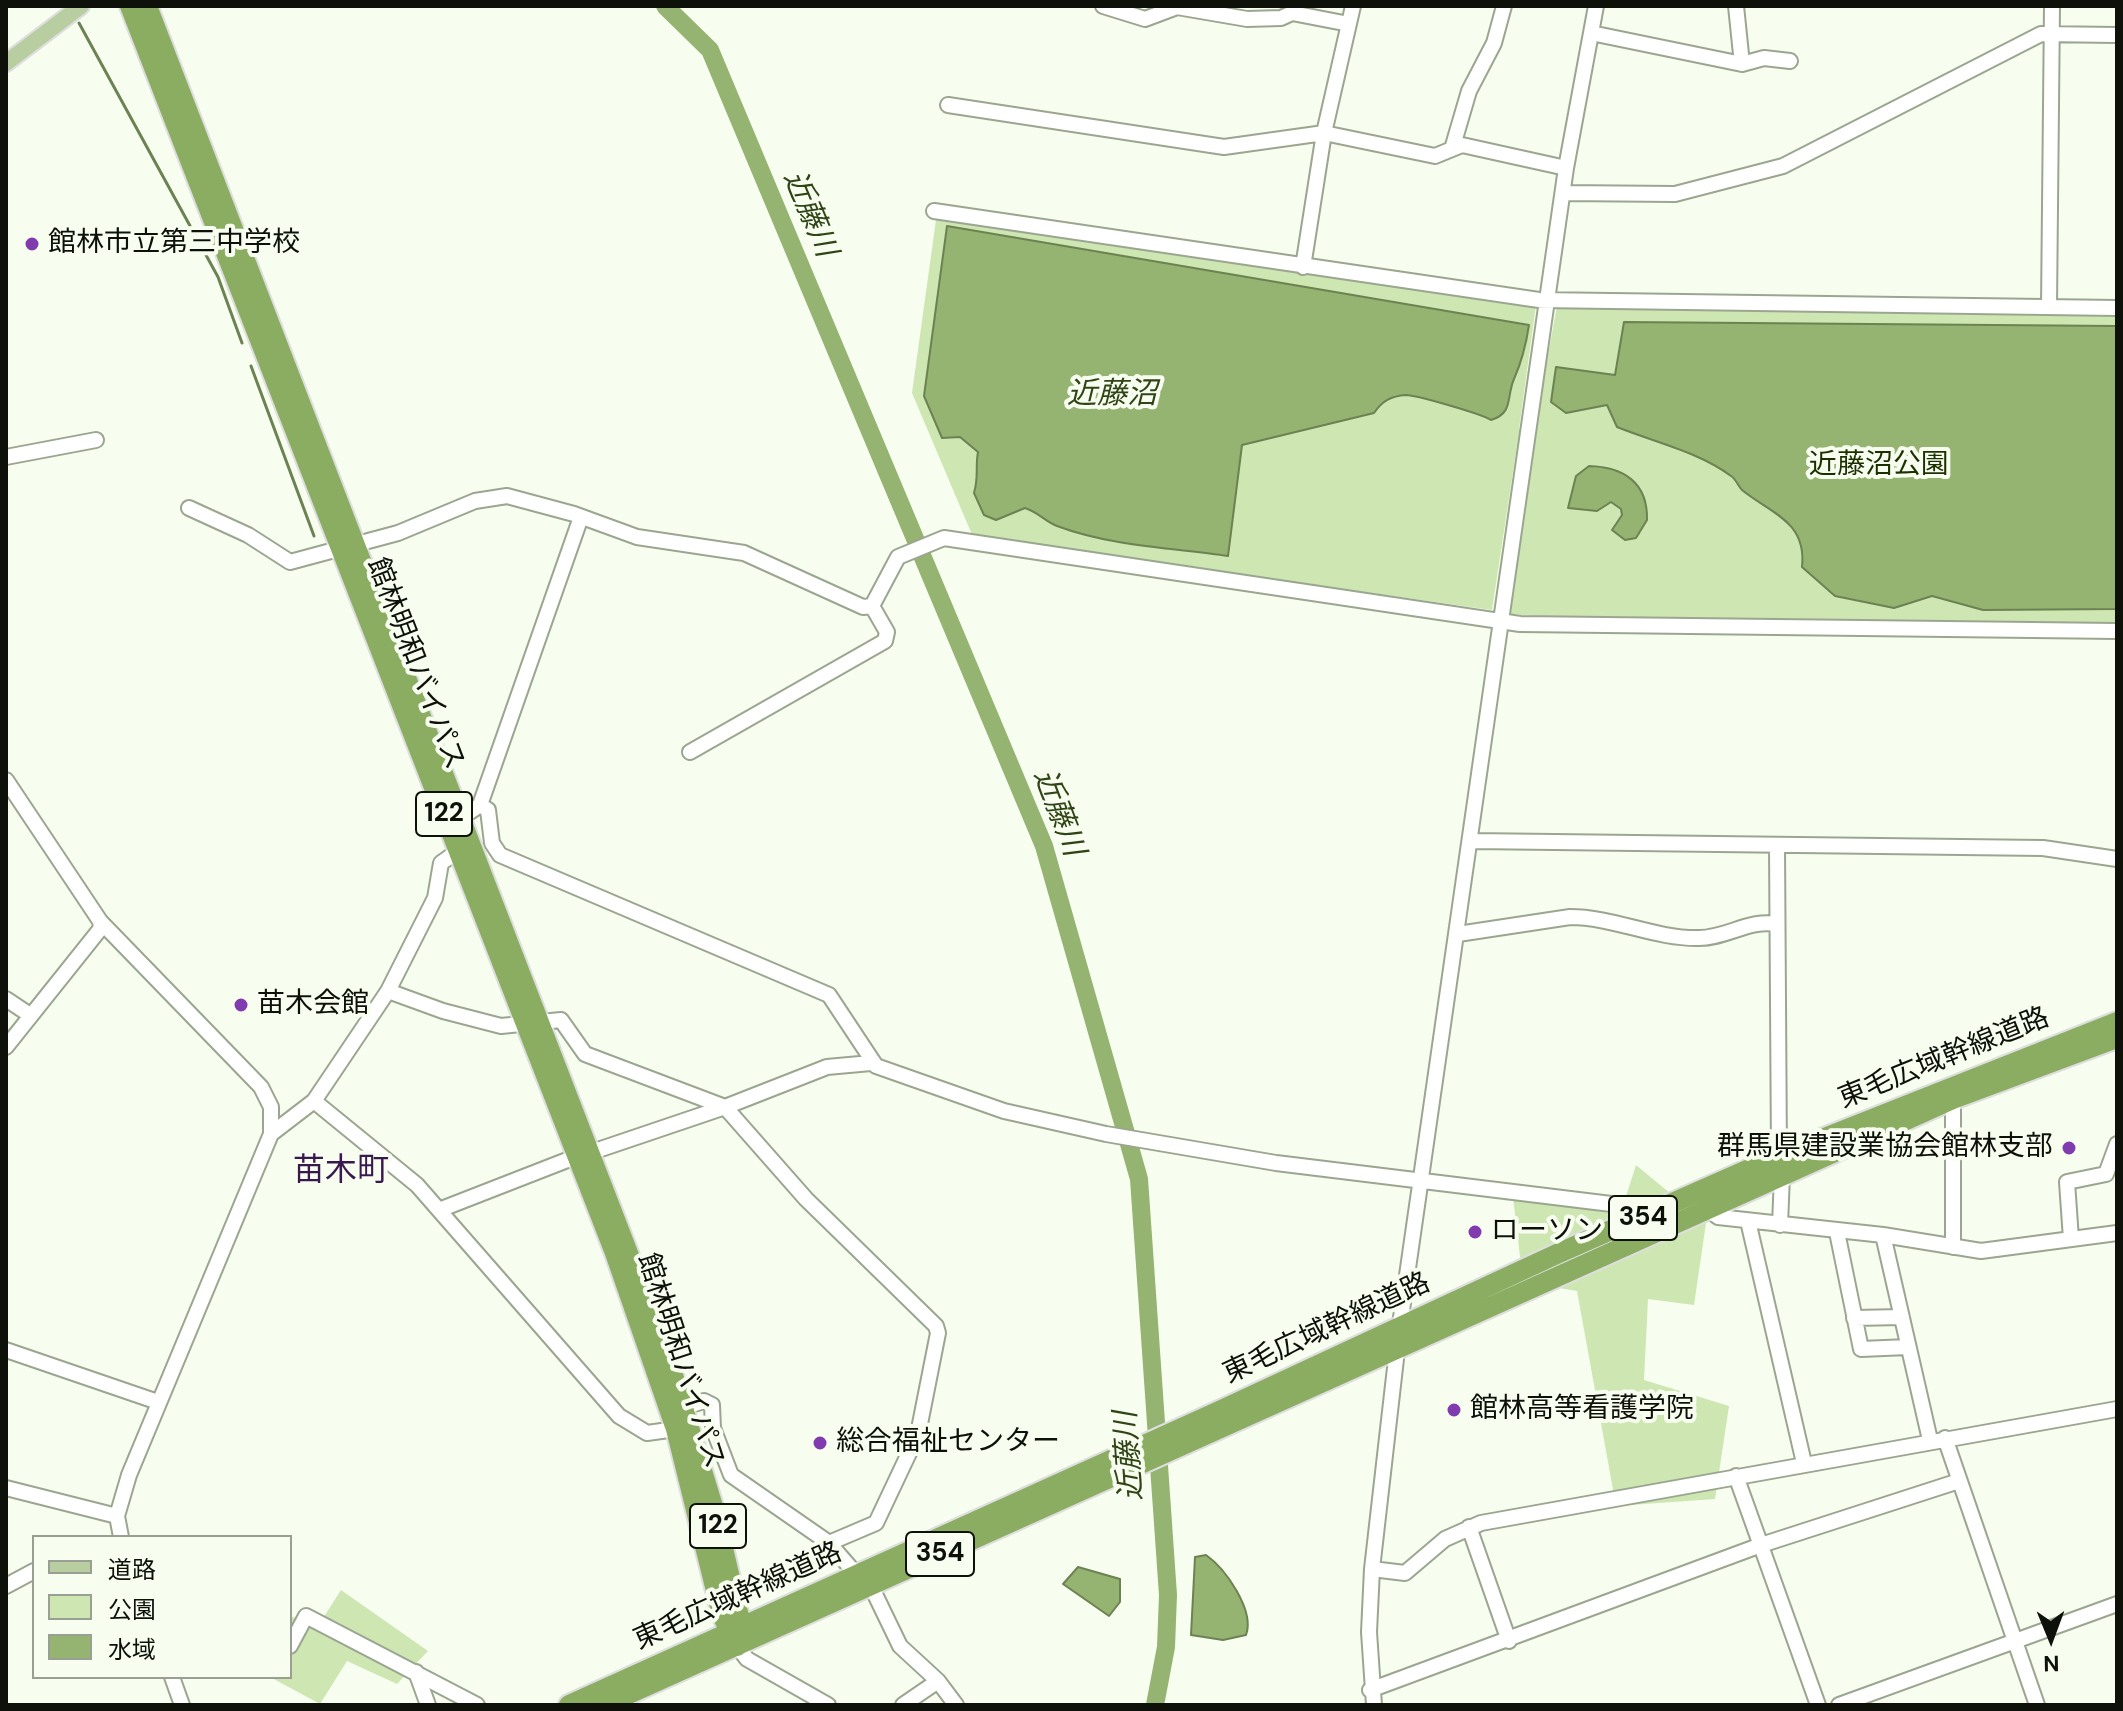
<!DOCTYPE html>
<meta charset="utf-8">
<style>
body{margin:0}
#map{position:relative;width:2123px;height:1711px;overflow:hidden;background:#f7fef0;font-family:"DM Sans","Noto Sans JP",sans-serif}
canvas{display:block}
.frame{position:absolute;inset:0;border:8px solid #0e110a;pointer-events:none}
.legend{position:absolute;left:32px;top:1535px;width:260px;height:144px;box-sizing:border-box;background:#f7fef0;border:2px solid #9a9f94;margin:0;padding:10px 14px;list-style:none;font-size:24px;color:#0e110a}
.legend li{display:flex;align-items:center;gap:16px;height:40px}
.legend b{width:40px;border:2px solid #9a9f94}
.north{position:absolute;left:2011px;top:1599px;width:80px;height:80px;-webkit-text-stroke:6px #f7fef0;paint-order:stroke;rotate:179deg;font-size:22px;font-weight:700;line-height:32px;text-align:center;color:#0e110a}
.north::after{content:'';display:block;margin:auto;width:28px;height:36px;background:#0e110a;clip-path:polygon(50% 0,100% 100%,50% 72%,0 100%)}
</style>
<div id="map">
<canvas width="2123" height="1711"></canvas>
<div class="frame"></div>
<ul class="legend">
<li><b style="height:10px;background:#b9cea0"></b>道路</li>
<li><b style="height:22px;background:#cde6b2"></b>公園</li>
<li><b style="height:22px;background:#95b371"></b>水域</li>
</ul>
<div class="north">N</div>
</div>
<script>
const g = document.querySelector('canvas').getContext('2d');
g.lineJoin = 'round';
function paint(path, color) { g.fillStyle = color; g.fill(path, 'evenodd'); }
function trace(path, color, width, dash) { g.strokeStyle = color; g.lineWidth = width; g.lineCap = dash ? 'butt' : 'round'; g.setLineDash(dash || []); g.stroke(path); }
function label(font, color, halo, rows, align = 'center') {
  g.font = font + ' "DM Sans","Noto Sans JP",sans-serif'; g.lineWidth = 8; g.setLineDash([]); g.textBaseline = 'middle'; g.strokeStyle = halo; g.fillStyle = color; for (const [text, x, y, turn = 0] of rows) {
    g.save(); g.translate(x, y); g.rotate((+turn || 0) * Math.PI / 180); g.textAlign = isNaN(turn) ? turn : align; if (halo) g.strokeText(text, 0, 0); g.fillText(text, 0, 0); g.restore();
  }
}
const green = new Path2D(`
 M941,217l595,88 -17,124 15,2 23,-125 560,5v314l-555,-7 -52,-4 22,-172 -14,-3 -26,171 -519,-73 -61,-144 24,-173z
 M1636,1165l70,58 -12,82 -46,-6 -4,81 85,26 -14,93 -99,7 -39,-215 -54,-9 -10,-85 107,18z
 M341,1590l87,61 -31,33 -50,-23 -27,43 -50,-27h20v-61l28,10z`);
const water = new Path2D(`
 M947,226l582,99c-3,20 -7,36 -15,54 -8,18 0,34 -23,41 -9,-6 -75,-25 -85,-25 -15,1 -24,6 -32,18l-132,32 -14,111c-56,-8 -118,-10 -171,-30 -11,-4 -19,-14 -32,-18l-29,12 -12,-5 -10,-22c5,-17 1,-25 4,-41l-18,-15 -18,1 -18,-42z
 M1624,322l493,4v283l-134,1 -51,-14 -38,12 -59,-12 -33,-29c5,-46 -32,-54 -60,-77 -4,-4 -6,-11 -11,-14 -32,-24 -77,-34 -114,-49l-10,-22 -41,8 -15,-11 5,-35 59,8z
 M1589,466c34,1 59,16 58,54l-11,18 -11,2 -13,-10 10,-15 -1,-6 -10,-7 -14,9 -29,-3 8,-32z
 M1206,1555c20,14 49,56 40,80l-23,5 -32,-5 4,-78z
 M1078,1567l42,12v23l-11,14 -46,-32z`);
const stream = new Path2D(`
 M79,23l139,254 24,66
 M251,366l63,170`);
const river = new Path2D(`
 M665,6l45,44 334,796 95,333 29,416 -2,52 -11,58`);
const minor = new Path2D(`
 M1103,6l42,13 32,-12 70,12 34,-1 11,-5 57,11
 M1736,6l6,58
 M1591,33l151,31 22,-6 26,3
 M948,105l276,42 100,-14 111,23 27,-11 104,23
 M1452,149l17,-58 25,-48 10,-37
 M1563,193l112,1 108,-28 258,-132 76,1
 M934,211l605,89 578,8
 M1303,267l21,-134 29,-127
 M2049,307l3,-301
 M6,457l90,-17
 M189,508l59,27 42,27 108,-29 77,-32 32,-5 67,18 63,23 107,16 119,54 9,-1 26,-49 46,-19 576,86 597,7
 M690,752l195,-111 2,-9 -15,-26
 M6,780l94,141 161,166 10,20v27l-142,341 -12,41 4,21
 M480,805l8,5 4,33 8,12 329,140 47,71 128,45 102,23 170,29 368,45 7,6
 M461,818l19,-13 101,-288
 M1472,841l571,7 74,11
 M1777,846l2,310
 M1458,934l112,-17c44,0 85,22 129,21 28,0 50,-19 78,-14
 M388,991l55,20 58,15 60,-6 24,34 140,53 81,92 130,127 2,7 -20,101 -42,89 -47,20
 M6,999l24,16
 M6,1047l95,-119 -1,-7
 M1953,1099v148
 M314,1101l103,84 202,231 28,17 29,-4
 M271,1134l43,-33 74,-110 47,-93 6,-35 17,-12
 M589,1153l136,-46 102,-40 44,-4
 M1706,1208l12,9 165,18 98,16 136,-18
 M439,1210l136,-53
 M1748,1221l56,242
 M1780,1225l2,-50
 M1837,1232l24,117 47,-2
 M1883,1235l47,205
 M2071,1239l-4,-57 39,-8 11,-30
 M1854,1318l48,-1
 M6,1350l152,52
 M685,1407l19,-6 8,4 1,23 18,47 98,68 27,31
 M1945,1438l92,267
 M1736,1476l82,229
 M6,1488l111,28
 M1469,1527l40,114
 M1372,1569l33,4 40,-34 36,-16 636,-114
 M6,1586l28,-15
 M871,1586l29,60 38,35 18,24
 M290,1646l16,-30 171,89
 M737,1646l10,13 81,46
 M416,1672l12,33
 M172,1677l10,28
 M1370,1690l391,-145 198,-64
 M903,1705l35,-24
 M1374,1705l-5,-73 3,-63 28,-245 166,-1156 30,-162
 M1839,1705l278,-101`);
const major = new Path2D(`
 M6,63l75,-57`);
const highway = new Path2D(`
 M130,6l485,1247 61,176 46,186 15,31
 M147,6l518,1343 49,161 27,115 -4,21
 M569,1705l648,-293 342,-159 220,-97 338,-134
 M604,1705l1349,-606 164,-61`);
const markers = [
 [32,244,8,"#803caf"],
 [241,1005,8,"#803caf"],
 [2069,1148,8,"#803caf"],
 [1475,1232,8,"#803caf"],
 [1454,1410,8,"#803caf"],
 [820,1443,8,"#803caf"]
];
const shields = [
 [444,814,56],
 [1643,1218,68],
 [718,1526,56],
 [940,1554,68]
];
const shieldNames = [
 ["122",444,814],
 ["354",1643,1218],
 ["122",718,1526],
 ["354",940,1554]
];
const poiNames = [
 ["館林市立第三中学校",48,244],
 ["苗木会館",257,1005],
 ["群馬県建設業協会館林支部",2053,1148,"right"],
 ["ローソン",1491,1232],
 ["館林高等看護学院",1470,1410],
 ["総合福祉センター",836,1443]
];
const parkNames = [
 ["近藤沼公園",1879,466]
];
const streetNames = [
 ["館林明和バイパス",415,664,69],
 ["東毛広域幹線道路",1944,1059,-22],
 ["東毛広域幹線道路",1327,1329,-25],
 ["館林明和バイパス",680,1361,72],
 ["東毛広域幹線道路",738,1597,-24]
];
const waterNames = [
 ["近藤川",809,214,67],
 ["近藤沼",1112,395],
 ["近藤川",1058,813,69],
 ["近藤川",1130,1456,-94]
];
const quarterNames = [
 ["苗木町",341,1172]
];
paint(green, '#cde6b2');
paint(water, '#95b371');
trace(water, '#6c8252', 2);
trace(stream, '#6c8252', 3);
trace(river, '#95b371', 18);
trace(minor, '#9ba690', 18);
trace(major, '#dddedd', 20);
trace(highway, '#dddedd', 24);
trace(minor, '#fff', 14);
trace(major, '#b9cea0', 16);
trace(highway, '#8bad61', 20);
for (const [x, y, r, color] of markers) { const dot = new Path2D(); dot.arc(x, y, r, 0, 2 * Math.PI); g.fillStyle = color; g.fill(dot); trace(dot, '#f7fef0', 3); }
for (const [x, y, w] of shields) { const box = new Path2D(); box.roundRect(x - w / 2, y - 22, w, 44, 6); g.fillStyle = '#f7fef0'; g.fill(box); trace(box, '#0e110a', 2); }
label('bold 26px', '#0e110a', null, shieldNames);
label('28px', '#0e110a', '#f7fef0', poiNames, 'left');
label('28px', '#1d3000', '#f7fef0', parkNames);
label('28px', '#0e110a', '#f7fef0', streetNames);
label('italic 30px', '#314415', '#f7fef0', waterNames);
label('32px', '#39184f', '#f7fef0', quarterNames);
</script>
